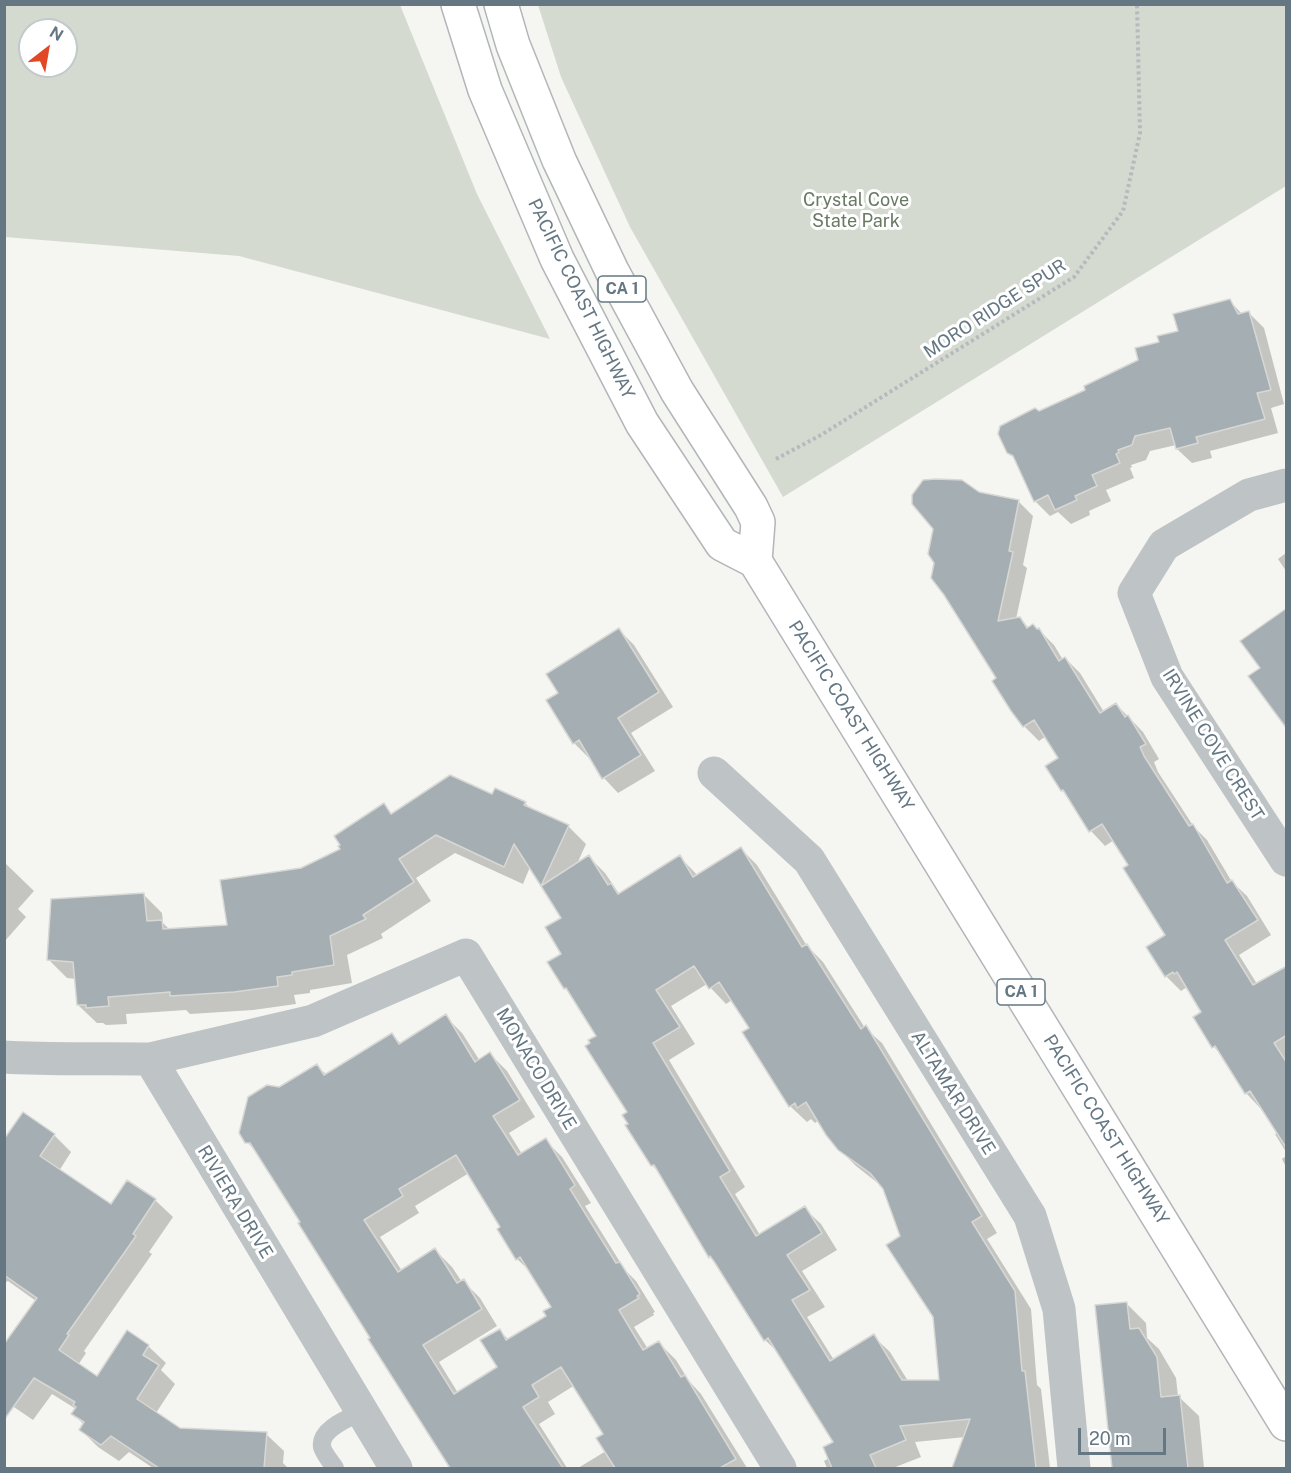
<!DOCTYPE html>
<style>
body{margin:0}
#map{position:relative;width:1291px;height:1473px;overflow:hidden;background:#f5f5f2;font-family:"Public Sans",sans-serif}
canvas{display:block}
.frame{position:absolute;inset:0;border:6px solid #647783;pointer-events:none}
.north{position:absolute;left:18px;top:18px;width:60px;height:60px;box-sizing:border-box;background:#fff;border:2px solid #c1c9cd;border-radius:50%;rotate:31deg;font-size:16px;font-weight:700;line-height:24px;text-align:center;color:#647783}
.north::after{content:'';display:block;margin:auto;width:21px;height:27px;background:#e24825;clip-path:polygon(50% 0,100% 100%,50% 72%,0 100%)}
.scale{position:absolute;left:1078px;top:1428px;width:88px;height:27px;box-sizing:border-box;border:3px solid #647783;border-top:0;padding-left:8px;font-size:18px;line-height:21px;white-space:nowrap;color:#647783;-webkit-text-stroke:4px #fff;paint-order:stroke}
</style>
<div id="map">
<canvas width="1291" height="1473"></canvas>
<div class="frame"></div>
<div class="north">N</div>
<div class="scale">20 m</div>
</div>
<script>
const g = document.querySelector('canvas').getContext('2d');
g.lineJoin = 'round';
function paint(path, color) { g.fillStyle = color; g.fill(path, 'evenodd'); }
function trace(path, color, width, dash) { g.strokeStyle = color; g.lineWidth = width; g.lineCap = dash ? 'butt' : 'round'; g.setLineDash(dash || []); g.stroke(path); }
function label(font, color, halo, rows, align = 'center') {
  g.font = font + ' "Public Sans",sans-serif'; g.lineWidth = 6; g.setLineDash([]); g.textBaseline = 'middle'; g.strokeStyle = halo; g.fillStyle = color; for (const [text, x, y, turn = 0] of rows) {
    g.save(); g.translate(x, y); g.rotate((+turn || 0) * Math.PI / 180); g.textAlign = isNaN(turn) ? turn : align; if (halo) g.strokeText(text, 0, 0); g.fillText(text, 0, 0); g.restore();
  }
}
const green = new Path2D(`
 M4,5h396l77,189 73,145 -311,-83 -234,-19zM30,30h36v36h-36z
 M538,5h748v181l-503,311 -153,-270 -69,-150z`);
const shadow = new Path2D(`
 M1229,300l14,15 6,-2 15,15 20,76 -13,4 7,25 -68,18 2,7 -20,5 -15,-14 -1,-4 -26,6 -4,9 -15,5 1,2 -2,1 4,10 -28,12 5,11 -22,10 1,4 -19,9 -13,-12 -8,4 -15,-15 -19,-42 -7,-7 30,-40 48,-21 53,-30 21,-18z
 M978,494l40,7 15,15 -10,49 4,3 -11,51h4l9,9 10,2 15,15 9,15 2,-2 15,15 24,39 12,-8 27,28 16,27 -5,3 4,10 36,55 13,13 25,42 15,14 24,39 -32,20 18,29 29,-16v184l-11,-18 3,-1 -16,-26 -2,1 -14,-15 -24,-38 -8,-8 -11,-35 -16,-25 -6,4 -15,-15 1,-41 -37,-70 -16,-25 -9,6 -14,-15 -22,-34 -7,-7 -2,-32 -14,-22 -7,5 -15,-15 -26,-47z
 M1286,553v18l-8,-12z
 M619,630l15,15 39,62 -42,26 24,38 -37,22 -14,-15 -14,-21 -1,1 -15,-15 -14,-49z
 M493,796l32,7 7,7 36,16 18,18 -9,20 12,-7 16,16 15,22 60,-38 18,19 43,-27 16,16 50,81 16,16 42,66 17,15 115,190 -10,6 44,70 6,76 4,4 9,79h-91l-2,-4 8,-27 -50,5 6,15 -28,11h-66l-3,-7 5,-3 6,-15 -54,-88 -16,-15 -46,-74 -9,-9 -50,-84 -8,-8 -22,-41 -1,-11 -31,-77 -25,-40 -8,-8 -2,-70 -33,-51 -7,17 -68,-31 -39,25 15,23 -50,33 2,4 -36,17 5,28 -42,7v3l-16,2 2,9 -43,6 -63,4 -4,-4 -60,4 1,10 -21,1 -3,-2h-6l-19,-18 -2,-26 -9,-1 -19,-19 95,-65 19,19 1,10 7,7 59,-4 72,-57 41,-19 41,-45 10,10zM707,984l19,20 6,-4 19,29 39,77 17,16 4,-3 4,4 4,-3 20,29 17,17 28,22 51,129 6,64h-33l-18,-29 -17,-16 -39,24 -27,-43 18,-10 -23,-36 35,-21 -16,-26 -17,-16 -44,27 -25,-41 10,-7 -76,-127 26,-16 -24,-38z
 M4,862l30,29 -16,18 8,8 -22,25z
 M445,1016l17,17 18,28 10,-7 17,17 28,46 -26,16 13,21 23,-14 17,17 29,46 -6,3 40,64 11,11 19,31 -2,1 1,2 -20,12 14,22 11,-6 17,17 13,21 12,13 46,74h-169l28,-17 -1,-17 -30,-49 -27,17 7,12 -16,10 28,44h-118l-2,-4 1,-1 -146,-241 -43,-68 -12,-12 32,-53 38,-23 10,9 65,-41 9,10zM469,1173l33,54 15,32 14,13 22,36 -5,8 -39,24 -9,-9 -1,37 -41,25 -19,-31 58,-36 -17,-28 -17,-17 -1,1 -10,-15 -17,-17 -33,21 -22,-34 39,-24 -4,-7z
 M54,1135l17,17 -12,19 52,35 44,-6 18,17 -24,35 3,2 -68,97 2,2 -8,12 19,13 30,-46 21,14 18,17 -5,7 14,14 -19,29 23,16 87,5 18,17 -1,12 5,5h-135l-24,-16 -10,9 -21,-14 -17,-17 3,-5 -11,-12 3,-4 -24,-15 -19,26 -22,-15 25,-104 -28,-20 -4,2v-142z
 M1286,1156v11l-4,-8z
 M1126,1303l20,20 1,15 12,11 17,29 2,18 21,20 5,52h-90l-17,-162z`);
const building = new Path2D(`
 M1230,299l8,15 11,-3 22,79 -14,3 8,26 -69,18 2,6 -22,6 -6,-21 -35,8 -3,9 -14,5 1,2 -3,2 4,9 -28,12 5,11 -22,10 2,4 -22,10 -7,-15 -14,7 -21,-46 -6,-3 -9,-19 2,-8 35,-18 4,3 46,-21 -1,-4 54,-26 -3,-12 24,-6 -2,-6 21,-5 -5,-17z
 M936,479l26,1 17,12 40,8 -10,51 4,1 -15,69 22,-4 7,11 6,-4 4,5 2,-1 20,33 6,-4 35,56 16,-10 9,14 3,-2 18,29 -6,3 4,9 45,70 4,-2 34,59 5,-3 26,40 -33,20 28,45 34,-19v69l-13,8 13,20v86l-37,-58 -5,3 -30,-48 -3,2 -19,-31 8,-5 -24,-40 -3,2 -1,-2 -8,5 -19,-30 19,-12 -42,-67 5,-3 -26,-41 -13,8 -26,-42 -2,1 -16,-25 13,-8 -24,-38 -11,7 -12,-16 -19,-30 4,-3 -52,-83 -13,-17 3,-15 -6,-9 5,-25 -21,-25v-9l11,-15z
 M1287,608v121l-39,-53 12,-8 -20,-27z
 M619,628l40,64 -41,26 23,37 -39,24 -23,-39 -6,4 -27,-44 12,-7 -12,-19z
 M450,775l42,19 3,-6 31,14 -2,3 45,20 -28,61 -27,-42 -10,23 -68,-32 -37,24 15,23 -51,33 3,4 -36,17 4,29 -42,7v3l-15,2 1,9 -44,6 -64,4v-4l-62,5 1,9 -23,2v-3h-9l-4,-43 -26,-2 4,-61 93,-6 3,28 15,-1 1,9 64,-4 -7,-45 81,-12 39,-19 -2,-3 2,-1 -6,-9 50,-33 7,11z
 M741,847l61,100 5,-3 54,85 5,-4 116,191 -10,6 43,69 7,80h3l11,97h-84l18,-49 -70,7 6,14 -36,15 6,13h-44l-9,-21 10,-5 -65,-104 -4,3 -49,-78 -5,-7 -1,2 -55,-93 -3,1 -26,-41 3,-1 -6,-9 5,-3 -42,-66 5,-3 -2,-3 8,-4 -30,-48 -2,1 -17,-27 14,-8 -16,-27 16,-9 -20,-32 48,-31 19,30 3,-2 7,11 62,-39 13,22zM694,966l15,23 10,-7 30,46 -7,4 47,75 6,-4 2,5 9,-6 20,33 12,15 32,23 13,16 17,47 -14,9 47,72 6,63h-37l-28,-46 -44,27 -38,-61 18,-10 -23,-35 35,-22 -17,-27 -49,30 -36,-59 10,-6 -77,-128 27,-16 -24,-37z
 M446,1014l29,48 15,-10 30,48 -27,16 25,39 28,-17 29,47 -5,4 46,74 4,-1 20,32 -3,2 2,2 -20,12 24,40 16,-9 22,36 4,-2 51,84 -16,9h-105l-19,-30 7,-4 -42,-67 -29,18 7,12 -16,10 40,61h-113l-82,-129 2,-1 -72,-115 2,-1 -50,-79h-5l-6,-10 9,-36 19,-12 12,2 38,-23 7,11 68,-42 7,11zM456,1155l44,72 -3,2 19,31 4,-3 31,50 -8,4 3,5 -40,24 -6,-11 -20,11 17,27 -43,27 -31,-49 59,-36 -18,-30 -7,4 -22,-35 -37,24 -34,-52 39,-24 -4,-7z
 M23,1112l32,22 -15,22 71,48 16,-24 29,19 -23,35 3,2 -69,98 2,1 -10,15 38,26 30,-46 22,15 -6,10 16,10 -22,34 43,29 87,4 -3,36h-105l-48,-32 -10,9 -22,-15 5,-8 -13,-8 5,-7 -3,-2 2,-3 -41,-24 -30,42v-76l33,-46 -33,-23v-136z
 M1127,1302l3,27 9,-1 18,29 4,40 19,-2 8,73h-76l-17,-163z`);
const path = new Path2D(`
 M776,459l45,-24 253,-158 49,-66 17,-78 -3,-129`);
const service = new Path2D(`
 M335,1468c-4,-6 -11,-14 -13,-21 -3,-18 27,-29 39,-35`);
const minor = new Path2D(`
 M1286,485l-37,10 -85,50 -30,48 33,84 119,183
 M714,773l95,87 221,356 29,93 15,159
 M4,1057c49,3 97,1 146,2l246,409
 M150,1059l163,-38 153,-66 314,513`);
const trunk = new Path2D(`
 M458,4l27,86 72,169 85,164 80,121 33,17 531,863
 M501,4l12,41 46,115 53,111 65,120 74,116 7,15 -3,39`);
const shields = [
 [622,289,48],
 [1021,992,48]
];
const shieldNames = [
 ["CA 1",622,289],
 ["CA 1",1021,992]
];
const parkNames = [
 ["Crystal Cove",856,200],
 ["State Park",856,221]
];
const streetNames = [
 ["PACIFIC COAST HIGHWAY",581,299,64],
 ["MORO RIDGE SPUR",995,309,-33],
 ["PACIFIC COAST HIGHWAY",851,716,58],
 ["IRVINE COVE CREST",1213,745,58],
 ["MONACO DRIVE",536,1069,59],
 ["ALTAMAR DRIVE",953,1093,58],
 ["PACIFIC COAST HIGHWAY",1106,1130,58],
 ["RIVIERA DRIVE",235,1202,59]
];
paint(green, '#d5dad1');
paint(shadow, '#0003');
paint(building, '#a5aeb3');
trace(building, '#d7d7d4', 1.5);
trace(trunk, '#b2b6b9', 36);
trace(path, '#b6babd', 4, [3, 3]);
trace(service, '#bec3c6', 18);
trace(minor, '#bec3c6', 33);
trace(trunk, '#fff', 33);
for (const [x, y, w] of shields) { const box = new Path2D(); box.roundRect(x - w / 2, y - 13, w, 26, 4.5); g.fillStyle = '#fff'; g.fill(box); trace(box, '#647783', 1.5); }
label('bold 16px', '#647783', null, shieldNames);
label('18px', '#697a63', '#fff', parkNames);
label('18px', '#647783', '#fff', streetNames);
</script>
